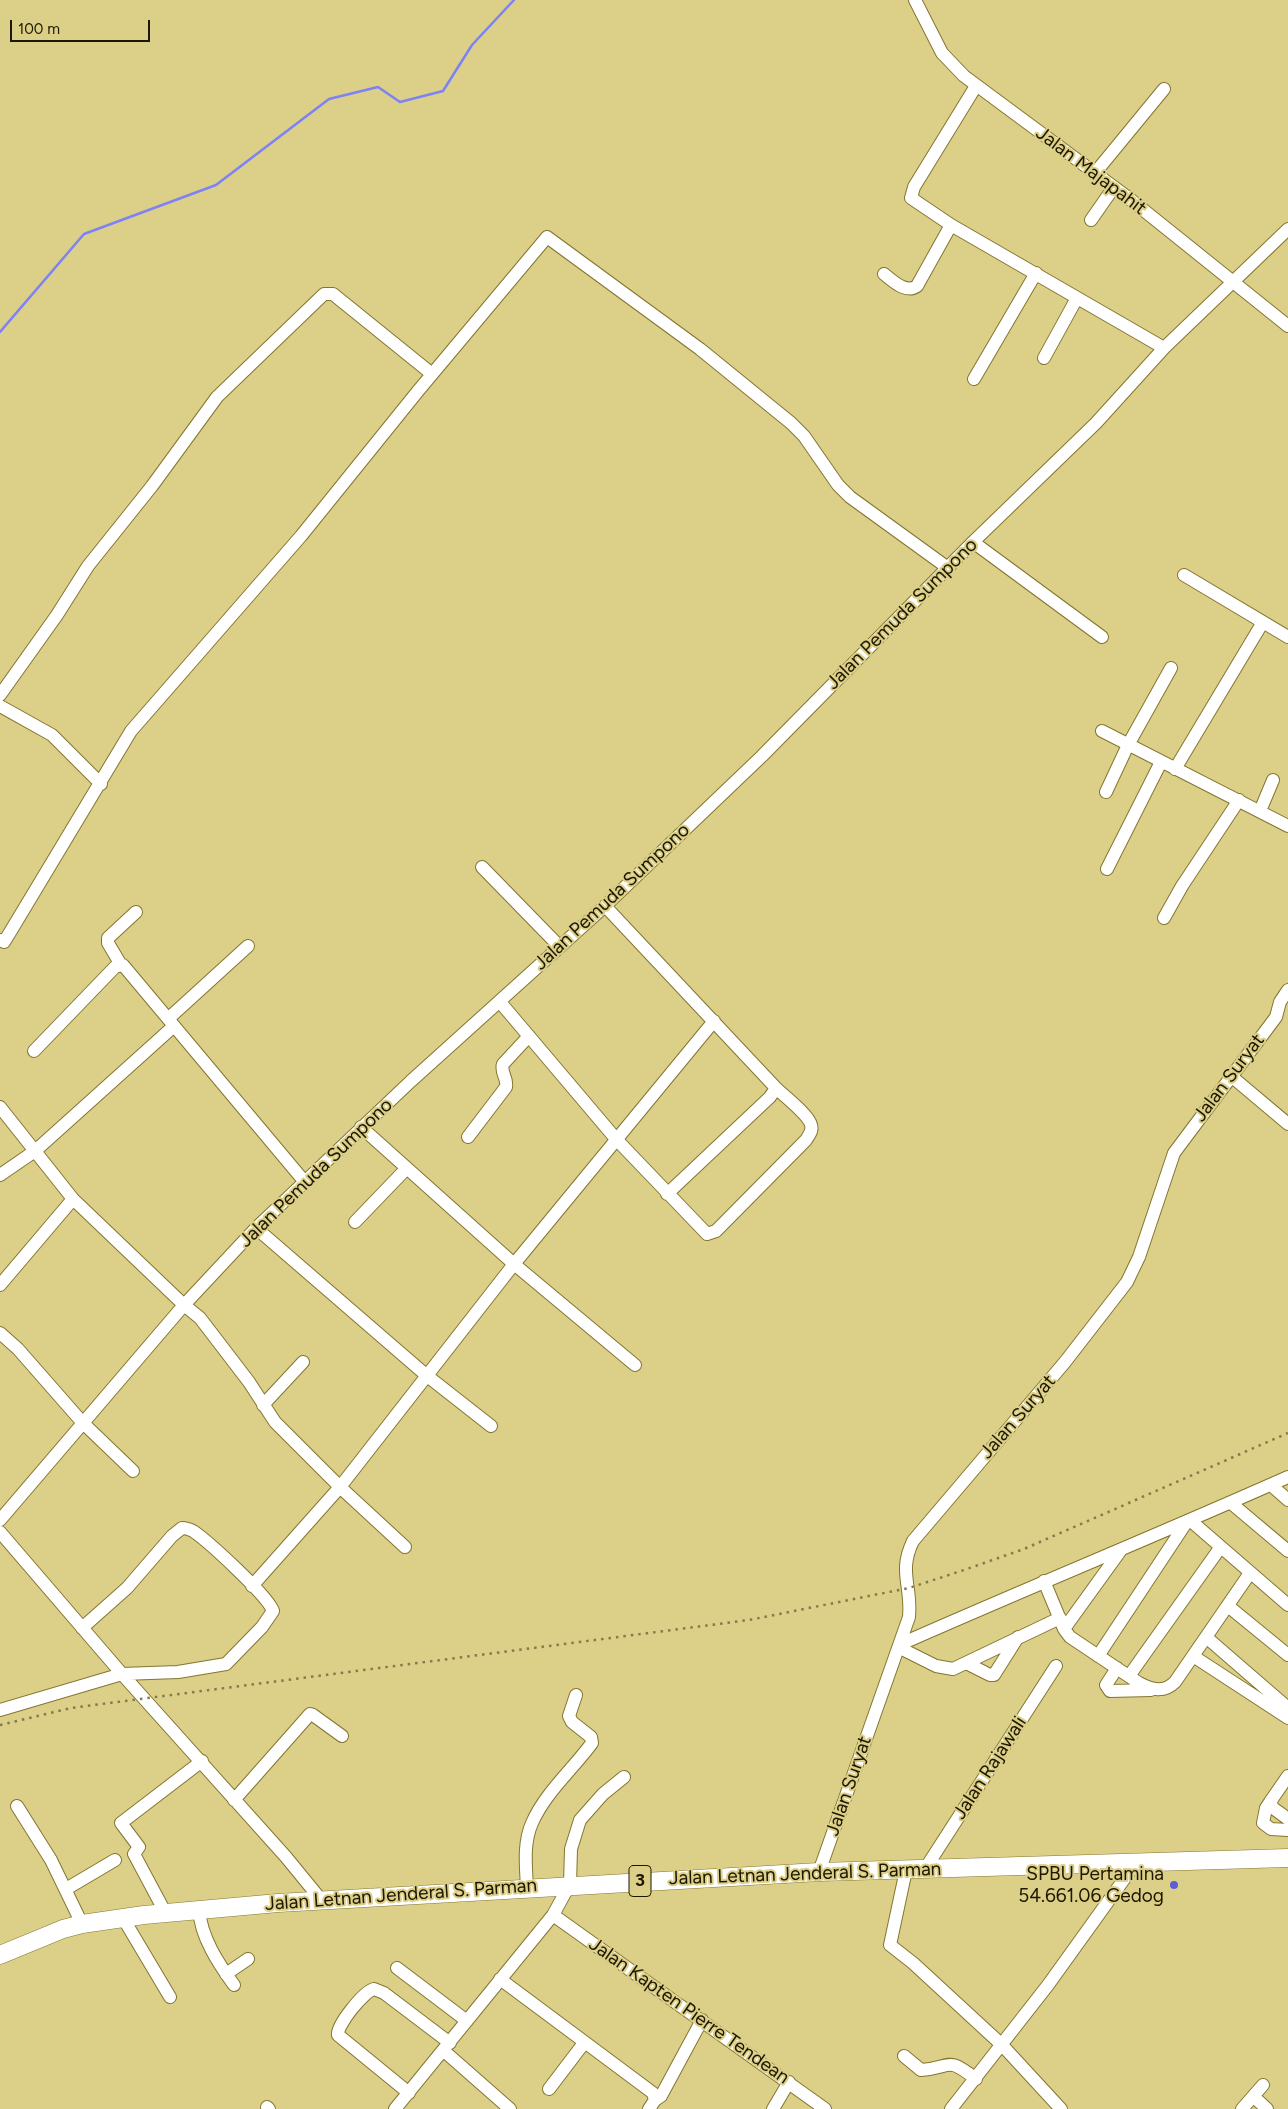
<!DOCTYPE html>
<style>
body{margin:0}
#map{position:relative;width:1288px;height:2109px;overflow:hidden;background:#dccf88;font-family:Figtree,sans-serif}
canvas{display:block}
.scale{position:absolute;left:10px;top:20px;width:140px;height:22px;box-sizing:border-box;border:2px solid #1d1700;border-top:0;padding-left:6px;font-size:15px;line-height:18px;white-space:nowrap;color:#1d1700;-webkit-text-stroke:4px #dccf88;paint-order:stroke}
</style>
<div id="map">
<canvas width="1288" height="2109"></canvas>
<div class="scale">100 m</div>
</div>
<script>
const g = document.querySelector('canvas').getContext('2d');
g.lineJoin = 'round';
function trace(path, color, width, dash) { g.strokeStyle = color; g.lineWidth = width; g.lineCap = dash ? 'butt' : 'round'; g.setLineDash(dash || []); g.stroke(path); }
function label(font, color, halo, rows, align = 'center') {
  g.font = font + ' Figtree,sans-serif'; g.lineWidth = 4; g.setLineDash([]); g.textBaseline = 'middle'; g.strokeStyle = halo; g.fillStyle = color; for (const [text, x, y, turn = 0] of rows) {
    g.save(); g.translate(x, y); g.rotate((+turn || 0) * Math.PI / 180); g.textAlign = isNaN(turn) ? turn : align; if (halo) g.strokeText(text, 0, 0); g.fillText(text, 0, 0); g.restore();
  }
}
const stream = new Path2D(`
 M0,332l84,-98 132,-49 113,-86 49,-12 22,15 43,-11 29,-46 42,-45`);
const minor = new Path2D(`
 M915,0l27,53 22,23 162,120 162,130
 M976,86l-62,101 -3,11 40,27 213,123
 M1095,173l69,-84
 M1091,220l23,-33
 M884,274c9,7 22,20 33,12l34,-61
 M1044,358l33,-60
 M974,379l62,-106
 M973,542l129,95
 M1184,575l104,62
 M0,695l57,-80 31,-49 64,-80 65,-89 107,-103h9l99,80
 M0,706l52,29 49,49
 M1102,731l186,95
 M1175,769l88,-147
 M1106,792l22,-47 43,-77
 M1260,811l13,-31
 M482,867l78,80
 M1107,869l54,-107
 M605,906l171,182 -6,9 -103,97
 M1164,918l18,-32 57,-86
 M0,940l4,2 8,-13 119,-198 170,-195 117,-145 129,-154 153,112 91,74 13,13 34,49 12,12 98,71
 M121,965l-13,-22v-5l28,-26
 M500,1002l116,137 91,95 9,-3 90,-91c3,-5 7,-9 5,-15 -2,-10 -27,-29 -35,-37
 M169,1018l79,-72
 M34,1051l81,-84 8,-2 181,216
 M1231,1076l57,48
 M0,1107l73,92 111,106 16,13 49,64 26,40 65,65 65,60
 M361,1127l153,137 121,101
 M468,1137l38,-50c2,-9 -6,-14 -3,-23l26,-28
 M0,1175l35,-24 139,-125
 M355,1222l51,-53
 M256,1228l170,147 65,51
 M0,1285l73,-86
 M0,1333l18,16 64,73 51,49
 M263,1405l40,-43
 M1271,1485l17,15
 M1231,1503l57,48
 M0,1520l184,-215 72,-77 155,-147 194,-175 157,-150 211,-214 123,-119 68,-75 124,-119
 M1191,1521l97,84
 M0,1532l122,142 164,183 36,44
 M1044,1581l20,48 6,8 69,46c13,7 25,10 36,-1l75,-109
 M252,1586l88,-99 174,-223 200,-243
 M1228,1606l60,49
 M1064,1629l57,-79
 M1206,1637l82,71
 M901,1644c129,-57 259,-110 387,-167
 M900,1648l36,18 17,3 107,-51
 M1098,1656l88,-133
 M1193,1656l95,62
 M968,1664l22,11h4l24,-38
 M1117,1668l-11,17 4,6 41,-1
 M1129,1676l91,-128
 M0,1710l122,-36 56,-2 48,-8 36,-37 11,-16c-5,-15 -65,-70 -80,-80 -4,-2 -7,-3 -11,-3l-10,8 -45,52 -45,40
 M1288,1776l-18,26 3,6 15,11
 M234,1800l76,-86 3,1 29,21
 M1270,1802l-4,6 -3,15 8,6 17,1
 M17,1806l34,54 31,64
 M925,1869l131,-203
 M906,1870l-16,75 23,18 89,82 59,64
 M819,1872l90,-255c3,-32 -11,-45 4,-76l152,-179 62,-80 12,-25 35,-104 102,-136 4,-15 8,-12
 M527,1888c-1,-21 -4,-45 5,-65 13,-30 41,-54 60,-80l-1,-6 -19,-15 -3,-6 7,-21
 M66,1889l49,-29
 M199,1910c2,27 19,53 35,75
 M165,1912l-31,-58 5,-7 -18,-24 81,-62
 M553,1915l272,194
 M123,1918l47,79
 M397,1968l70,53
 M226,1974l22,-15
 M500,1979l153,114 2,7 -6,9
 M444,2051l66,58
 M904,2056l17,14c32,-2 24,-15 55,9
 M549,2089l35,-46
 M409,2093l-71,-58c-2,-9 26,-44 36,-46l10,4 66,50
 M1254,2097l13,12
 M655,2100l6,-4 41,-76
 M267,2107l2,2
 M395,2109l158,-194 17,-31 1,-35 9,-29 23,-26 21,-17
 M773,2109l16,-27
 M951,2109l97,-124 87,-121
 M1242,2109l21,-24`);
const highway = new Path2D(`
 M0,1955l63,-26 19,-5 62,-9 134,-12 541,-31 469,-14`);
const rail = new Path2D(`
 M0,1725l71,-17 678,-88 160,-32 55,-18 60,-21 264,-116`);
const markers = [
 [1174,1885,5,"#5e5dd6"]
];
const shields = [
 [640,1881,22]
];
const shieldNames = [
 ["3",640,1881]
];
const streetNames = [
 ["Jalan Majapahit",1091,171,37],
 ["Jalan Pemuda Sumpono",902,614,-45],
 ["Jalan Pemuda Sumpono",612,897,-43],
 ["Jalan Suryat",1229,1078,-53],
 ["Jalan Pemuda Sumpono",316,1173,-44],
 ["Jalan Suryat",1018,1417,-49],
 ["Jalan Rajawali",990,1768,-57],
 ["Jalan Suryat",849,1786,-71],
 ["Jalan Letnan Jenderal S. Parman",805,1874,-2],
 ["Jalan Letnan Jenderal S. Parman",401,1895,-4],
 ["Jalan Kapten Pierre Tendean",689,2011,35]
];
const poiNames = [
 ["SPBU Pertamina",1164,1874],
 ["54.661.06 Gedog",1164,1896]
];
trace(stream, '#7d82f5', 2.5);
trace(minor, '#837630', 14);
trace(highway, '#837630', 19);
trace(minor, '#fff', 12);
trace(highway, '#fff', 18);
trace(rail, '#847b4a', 2.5, [2.5, 5]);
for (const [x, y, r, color] of markers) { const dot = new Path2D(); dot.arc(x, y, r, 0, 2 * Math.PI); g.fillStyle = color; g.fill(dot); trace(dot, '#dccf88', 2); }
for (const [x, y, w] of shields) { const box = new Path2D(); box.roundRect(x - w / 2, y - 15.5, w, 31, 4); g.fillStyle = '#dccf88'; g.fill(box); trace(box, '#1d1700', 1); }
label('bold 18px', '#1d1700', null, shieldNames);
label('19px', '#1d1700', '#dccf88', streetNames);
label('19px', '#1d1700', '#dccf88', poiNames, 'right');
</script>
